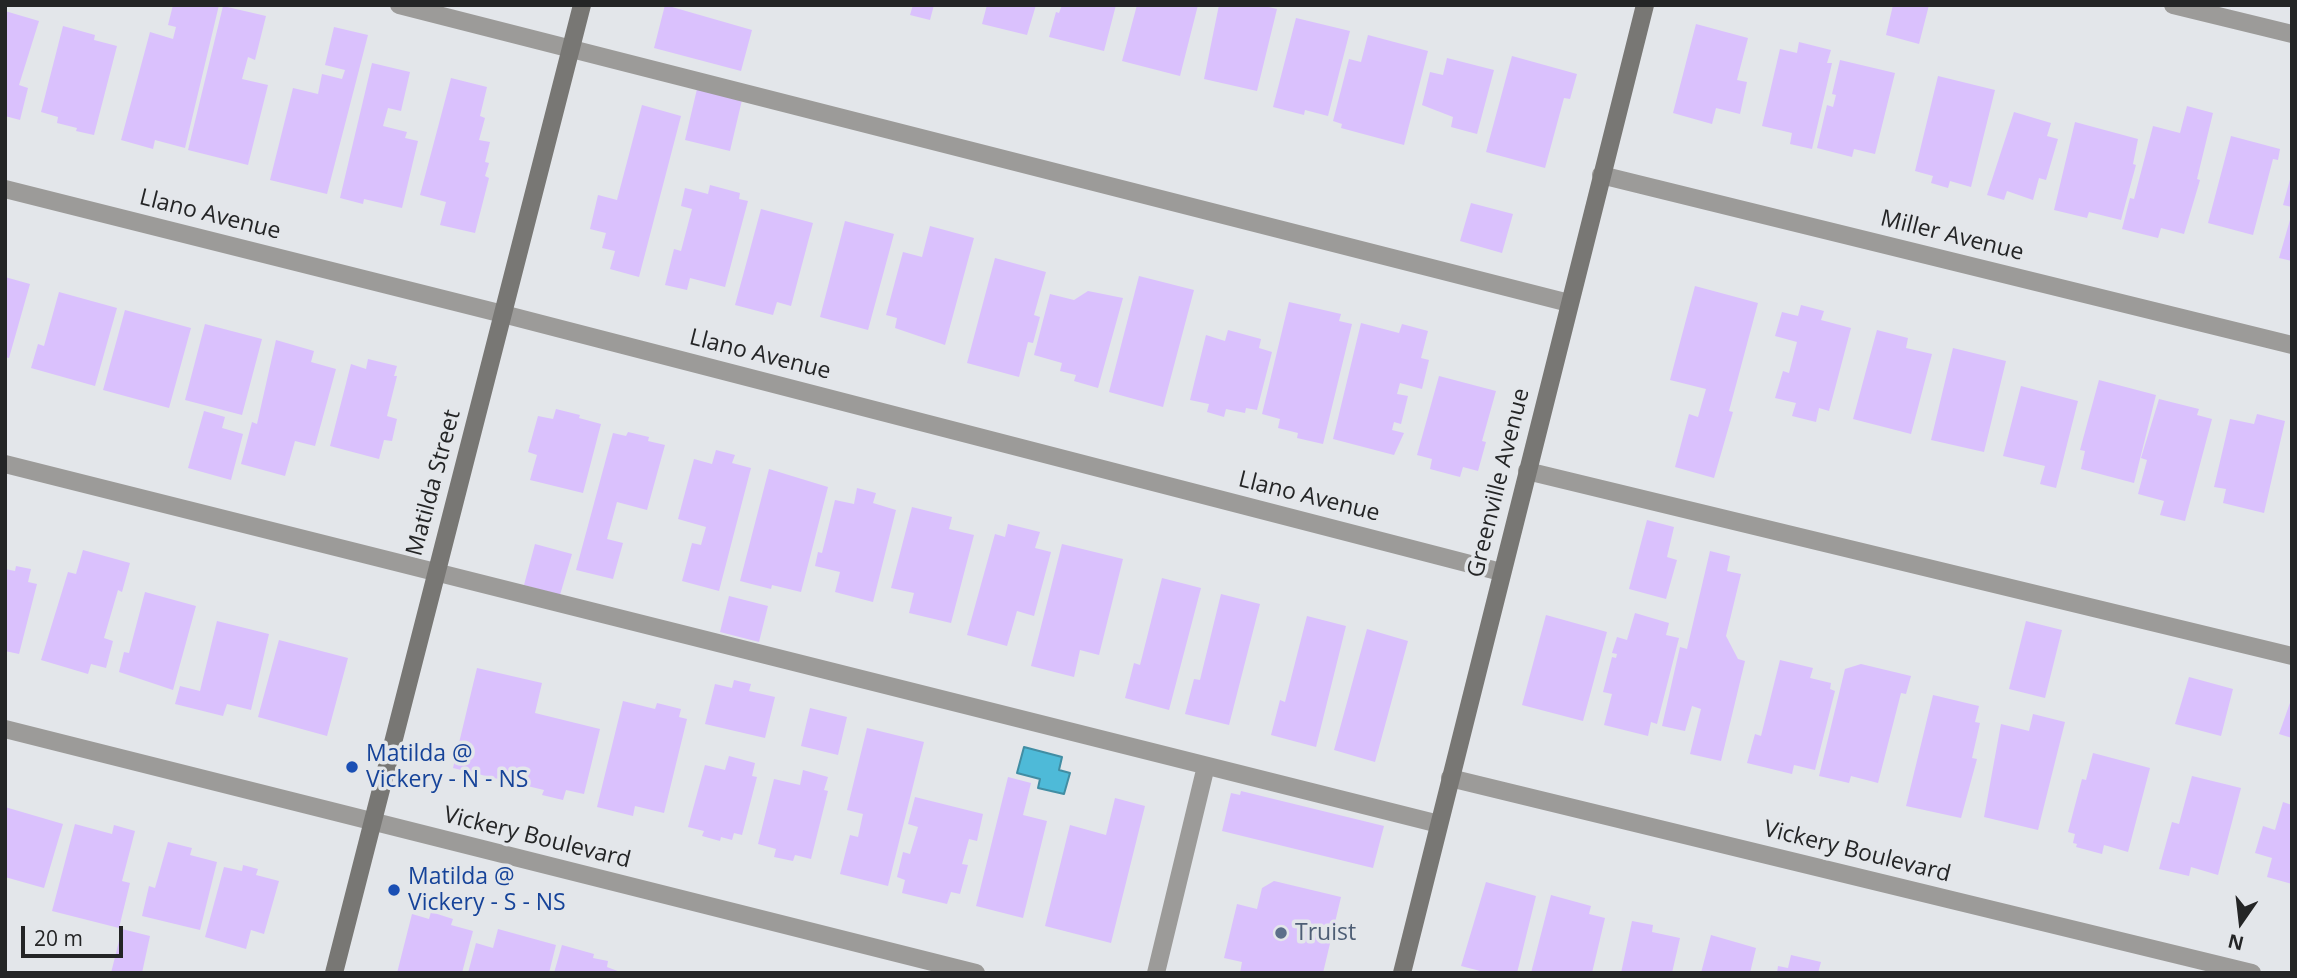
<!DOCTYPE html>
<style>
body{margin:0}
#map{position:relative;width:2297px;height:978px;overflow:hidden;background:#e3e6ea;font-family:"Open Sans",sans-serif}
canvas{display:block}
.frame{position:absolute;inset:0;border:7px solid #242526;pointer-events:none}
.north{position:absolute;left:2206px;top:887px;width:70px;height:70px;-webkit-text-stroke:5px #e3e6ea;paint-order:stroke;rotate:194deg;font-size:19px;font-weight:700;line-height:28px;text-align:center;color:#242526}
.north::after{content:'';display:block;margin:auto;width:24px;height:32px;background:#242526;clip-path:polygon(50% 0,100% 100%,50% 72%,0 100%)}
.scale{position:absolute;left:21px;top:926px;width:102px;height:32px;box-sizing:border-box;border:4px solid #242526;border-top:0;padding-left:9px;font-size:21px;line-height:24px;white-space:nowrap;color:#242526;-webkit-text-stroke:5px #e3e6ea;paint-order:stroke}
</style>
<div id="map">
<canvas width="2297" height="978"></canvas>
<div class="frame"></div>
<div class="north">N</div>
<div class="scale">20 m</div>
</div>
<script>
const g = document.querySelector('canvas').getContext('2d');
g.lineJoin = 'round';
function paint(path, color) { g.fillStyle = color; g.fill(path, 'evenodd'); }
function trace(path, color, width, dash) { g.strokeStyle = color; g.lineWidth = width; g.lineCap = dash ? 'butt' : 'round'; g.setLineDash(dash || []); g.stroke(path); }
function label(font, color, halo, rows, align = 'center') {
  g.font = font + ' "Open Sans",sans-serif'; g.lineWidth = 7; g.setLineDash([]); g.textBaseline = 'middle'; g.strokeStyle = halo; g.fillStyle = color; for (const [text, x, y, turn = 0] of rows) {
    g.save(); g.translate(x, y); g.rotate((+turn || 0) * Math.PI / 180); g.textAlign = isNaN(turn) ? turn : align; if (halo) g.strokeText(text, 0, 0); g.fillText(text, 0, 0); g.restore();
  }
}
const water = new Path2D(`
 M1024,747l38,10 -3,13 11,3 -6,21 -26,-6 2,-9 -23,-6z`);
const building = new Path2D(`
 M173,5h46l-34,143 -30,-8 -2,9 -32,-9 29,-108 23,7 3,-12 -8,-2z
 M665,5l87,25 -11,41 -87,-23z
 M913,5h21l-4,15 -20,-5z
 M987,5h49l-9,30 -45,-11z
 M1062,5h54l-12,46 -55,-14 7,-25 3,1z
 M1137,5h61l-18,71 -58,-15z
 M1219,5h41l17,4 -20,82 -53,-12z
 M1893,5h36l-10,39 -33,-9z
 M223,6l43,10 -11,44 -7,-3 -6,22 26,6 -20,80 -60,-15z
 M5,11l34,10 -20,64 9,3 -8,32 -15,-4z
 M1296,18l54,13 -22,85 -23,-6 -1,5 -31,-8z
 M1696,24l52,14 -11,42 10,2 -7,32 -24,-6 -4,16 -39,-11z
 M63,26l32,9 -1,5 23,6 -23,89 -18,-4 1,-3 -20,-5 1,-6 -17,-5z
 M334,27l34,8 -41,159 -57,-14 23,-92 25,6 4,-20 20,5 3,-9 -20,-5z
 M1368,35l60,16 -24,94 -63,-17 1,-4 -9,-3 16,-62 12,3z
 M1799,42l32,8 -4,13h5l-20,86 -22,-5 2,-11 -30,-7 18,-77 17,4z
 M1512,56l65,18 -7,25 -6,-1 -19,70 -59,-16z
 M1447,58l47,12 -17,64 -26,-7 2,-10 -31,-12 8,-33 13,3z
 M1840,60l55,13 -20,81 -21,-5 -2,8 -35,-9 10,-43 6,2 3,-12 -4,-1z
 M372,63l38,9 -9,39 -13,-3 -5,18 24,6 -2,6 13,3 -16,67 -38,-9 -1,5 -23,-6z
 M1938,76l57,14 -24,97 -21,-6 -2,7 -17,-5 2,-7 -18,-5z
 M451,78l36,9 -7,29 5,2 -6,22 11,2 -5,20 4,1 -4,13 4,2 -14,55 -35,-8 6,-23 -26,-7z
 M697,89l45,11 -12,51 -45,-11z
 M642,105l39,11 -42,161 -29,-8 5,-18 -13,-3 4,-15 -16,-4 8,-34 19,5z
 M2187,106l26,7 -16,66 3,1 -16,54 -23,-6 -3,10 -36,-9 8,-31 4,1 19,-73 27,7z
 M2014,112l37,11 -4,13 11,3 -12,41 -7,-2 -6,22 -26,-9 -3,9 -17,-5z
 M2075,122l63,17 -5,25 3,1 -15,55 -32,-8 -2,6 -33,-8z
 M2231,136l49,13 -2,11 -5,-1 -20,76 -45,-12z
 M2291,176h1v31l-9,-2z
 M710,185l30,8 -1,6 9,2 -23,86 -35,-9 -3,12 -22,-5 9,-36 7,2 11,-42 -11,-3 4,-18 23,6z
 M1471,203l42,11 -11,39 -42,-12z
 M761,209l52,14 -22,83 -14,-4 -4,13 -38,-10z
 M2292,213v48l-13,-3z
 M845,221l49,13 -26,96 -48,-13z
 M930,226l44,12 -29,107 -50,-17 2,-10 -11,-3 17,-63 19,5z
 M995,258l51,14 -12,43 6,2 -7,26 -5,-1 -9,35 -52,-14z
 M1139,276l55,14 -31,117 -54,-15z
 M5,277l25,7 -21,74 -4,-1z
 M1695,286l63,17 -29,108 4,1 -19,66 -39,-11 14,-53 9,3 8,-28 -36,-9z
 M1088,291l35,7 -25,90 -24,-7 2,-6 -16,-4 2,-8 -28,-8 16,-61 24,6z
 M59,292l58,16 -22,78 -64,-18 7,-24 6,2z
 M1289,302l52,12 -2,7 13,3 -29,120 -26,-6 1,-5 -20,-5 2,-9 -18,-5z
 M1801,305l23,6 -3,9 30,8 -22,83 -10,-3 -3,14 -24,-6 4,-13 -21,-5 8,-27 6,2 8,-31 -22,-6 7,-24 16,4z
 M125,310l66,18 -22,80 -66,-18z
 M1361,323l38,10 3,-9 26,7 -7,27 8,2 -7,29 -22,-6 -3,11 11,2 -7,28 -7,-2 -2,8 12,3 -10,22 -61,-16z
 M205,324l57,15 -20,76 -57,-15z
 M1228,330l33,9 -2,9 13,4 -15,58 -11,-2 -1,5 -19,-4 -2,8 -17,-5 2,-8 -19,-4 16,-65 19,6z
 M1877,330l31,8 -2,10 26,6 -21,80 -58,-15z
 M276,340l38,11 -3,11 25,7 -21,77 -20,-5 -10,35 -44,-12 11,-42 5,2z
 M1953,348l53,13 -22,91 -53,-12z
 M368,359l29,7 -3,10h3l-10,40 10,3 -5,22 -8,-1 -5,19 -49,-13 21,-82 15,5z
 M1439,376l57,15 -14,50 4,1 -8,29 -15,-4 -3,10 -30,-8 2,-10 -15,-4z
 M2099,380l57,15 -22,88 -53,-14 4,-18 -5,-1z
 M2021,386l57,15 -22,87 -16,-4 5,-18 -42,-10z
 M2159,399l40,10 -2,6 15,4 -27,102 -25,-6 4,-14 -26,-7 9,-34 -6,-2z
 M556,409l24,6 -1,3 22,6 -18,69 -53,-13 7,-25 -9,-3 10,-36 15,3z
 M204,411l21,6 -3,11 21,6 -12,46 -43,-12z
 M2257,414l28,7 -21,92 -41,-10 3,-14 -12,-2 16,-68 24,5z
 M628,432l21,5 -1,4 17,4 -18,65 -30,-8 -10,37 16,4 -10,36 -37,-9 37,-137 13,3z
 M716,450l19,5 -3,8 19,5 -32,123 -37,-10 10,-38 9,2 5,-18 -28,-8 16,-60 18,5z
 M769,469l59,18 -27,105 -29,-7 -1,4 -31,-8z
 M857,488l19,5 -3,10 23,7 -23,92 -38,-10 5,-20 -25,-6 3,-14 4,1 13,-53 19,4z
 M912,507l40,10 -3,12 25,6 -23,88 -42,-10 5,-20 -23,-5z
 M1647,520l27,7 -7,30 10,3 -11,39 -37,-10z
 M1008,524l32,8 -5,16 16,4 -17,64 -17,-5 -10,35 -40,-11 28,-101 10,3z
 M535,544l37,10 -12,41 -36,-10z
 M1062,544l61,15 -24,96 -19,-5 -6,27 -43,-11z
 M83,550l47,13 -8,29 -4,-2 -14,48 9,3 -7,27 -15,-4 -3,10 -47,-14 27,-88 8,2z
 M1710,551l20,5 -3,15 14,3 -15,62 12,23 7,2 -24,100 -31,-7 11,-45 -9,-3 -7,25 -23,-5 18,-79 7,2z
 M16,566l15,3 -3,13 9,2 -18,70 -14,-3v-82l10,2z
 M1162,578l39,10 -32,122 -44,-12 9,-35 6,2z
 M145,592l51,14 -23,84 -54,-18 5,-20 5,1z
 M1221,594l39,10 -31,121 -44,-11 9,-35 6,1z
 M729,596l39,10 -9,36 -39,-10z
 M1635,613l34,10 -3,12 13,3 -22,86 -6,-2 -3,14 -44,-11 8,-31 -9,-2 9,-35 4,1 1,-4 -5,-1 5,-16 10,3z
 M1546,615l61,17 -24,89 -61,-16z
 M1307,616l39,10 -30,121 -45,-12 9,-35 5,2z
 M217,621l52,13 -18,76 -24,-6 -4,12 -48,-12 5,-18 20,5z
 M2026,621l36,9 -17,68 -36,-9z
 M1367,629l41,12 -33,121 -41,-12z
 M279,640l69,18 -21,78 -69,-19z
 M1780,660l33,8 -3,10 21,5 -1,6 5,2 -20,79 -21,-5 -2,9 -45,-11 8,-29 6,2z
 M1861,664l50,12 -5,18 -5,-1 -23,90 -27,-7 -2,7 -30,-7 26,-107z
 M477,668l65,15 -7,30 65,16 -16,65 -18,-4 -3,10 -21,-5 2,-5 -91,-22z
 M2189,677l44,12 -12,47 -46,-12z
 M734,680l17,4 -2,7 26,6 -10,41 -60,-14 10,-40 17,4z
 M1933,695l46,11 -4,16 5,1 -8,35 5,1 -16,59 -55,-12z
 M2292,697v41l-13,-4z
 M623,701l32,8 2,-6 24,6 -2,8 8,2 -23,94 -29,-7 -2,10 -36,-9z
 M810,708l37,9 -9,38 -37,-9z
 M2033,714l32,8 -27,108 -54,-13 17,-93 28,7z
 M867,728l57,14 -36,144 -48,-12 10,-39 8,2 5,-23 -16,-4z
 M2093,753l57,15 -22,84 -24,-7 -2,9 -26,-7 1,-3 -4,-1 2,-9 -7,-2 14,-53 4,1z
 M729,756l26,7 -3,13 5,1 -15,58 -8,-2 -2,7 -11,-3 -1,4 -18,-5 2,-5 -16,-4 17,-62 20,5z
 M803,770l25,7 -4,13 4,1 -17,68 -16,-4 -2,6 -19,-4 2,-8 -18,-5 16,-65 26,6z
 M2192,776l49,12 -23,87 -27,-8 -2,9 -30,-7 13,-47 7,2z
 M1008,777l23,6 -8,32 24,6 -24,97 -47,-12z
 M1241,791l143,35 -11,42 -151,-37 9,-38 9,2z
 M915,797l68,17 -6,27 -8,-2 -7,25 6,1 -8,29 -9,-2 -4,12 -45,-11 3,-13 -8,-3 6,-25 7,2 8,-27 -10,-3z
 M1115,798l30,8 -34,137 -66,-17 25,-101 36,10z
 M2283,802l9,3v79l-25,-7 5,-19 -17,-5 8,-27 12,4z
 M5,807l58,17 -19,64 -39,-11z
 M75,824l37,10 2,-9 21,6 -13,50 8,2 -11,45 -67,-17z
 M168,842l24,6 -2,7 27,7 -17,68 -58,-14 7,-30 6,2z
 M243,865l15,4 -2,6 23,6 -15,53 -13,-4 -5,19 -41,-12 19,-70 18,4z
 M1274,881l67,16 -18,76h-83l2,-11 -18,-4 13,-54 20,5 5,-21z
 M1486,882l50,14 -19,77h-29l-27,-7z
 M1551,895l40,11 -2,8 16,4 -13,55h-61z
 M431,912l22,7 -2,6 22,6 -11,42h-65l15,-59 17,5z
 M1632,921l21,4 -1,7 28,6 -8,35h-51z
 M122,929l28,7 -8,37h-31z
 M498,929l58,16 -7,28h-81l8,-30 17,5z
 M1711,935l45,13 -6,25h-49z
 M562,945l32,9 -1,4 15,3 -1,6 16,6h-69z
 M1791,955l30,7 -3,11h-41l1,-7 10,2z`);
const lane = new Path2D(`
 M399,5l1170,298
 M2173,5l119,29
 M5,464l1434,360
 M1527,471l765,185
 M1156,973l50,-207`);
const street = new Path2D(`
 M1601,175l691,170
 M5,189l498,125 998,258
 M5,729l971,244
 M1450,778l802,195`);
const secondary = new Path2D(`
 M334,973l248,-968
 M1402,973l243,-968`);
const markers = [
 [352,767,7,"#1a4fb4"],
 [394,890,7,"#1a4fb4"],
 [1281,933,7,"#5c6f8a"]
];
const streetNames = [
 ["Llano Avenue",210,215,14],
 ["Miller Avenue",1952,236,14],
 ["Llano Avenue",760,355,14],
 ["Matilda Street",434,483,-75],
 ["Greenville Avenue",1499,483,-76],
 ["Llano Avenue",1309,497,14],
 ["Vickery Boulevard",537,838,14],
 ["Vickery Boulevard",1857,852,14]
];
const transitNames = [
 ["Matilda @",366,754],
 ["Vickery - N - NS",366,780],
 ["Matilda @",408,877],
 ["Vickery - S - NS",408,903]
];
const serviceNames = [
 ["Truist",1295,933]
];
paint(water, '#4ebad8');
trace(water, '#418da3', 2);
paint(building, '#dac1fd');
trace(lane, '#9c9b99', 18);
trace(street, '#9c9b99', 18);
trace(secondary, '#787774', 18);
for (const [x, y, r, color] of markers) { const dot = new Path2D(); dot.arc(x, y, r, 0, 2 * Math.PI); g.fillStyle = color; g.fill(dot); trace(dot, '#e3e6ea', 2.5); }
label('23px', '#242526', '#e3e6ea', streetNames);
label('23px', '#164399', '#e3e6ea', transitNames, 'left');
label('23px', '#4e5e75', '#e3e6ea', serviceNames, 'left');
</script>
